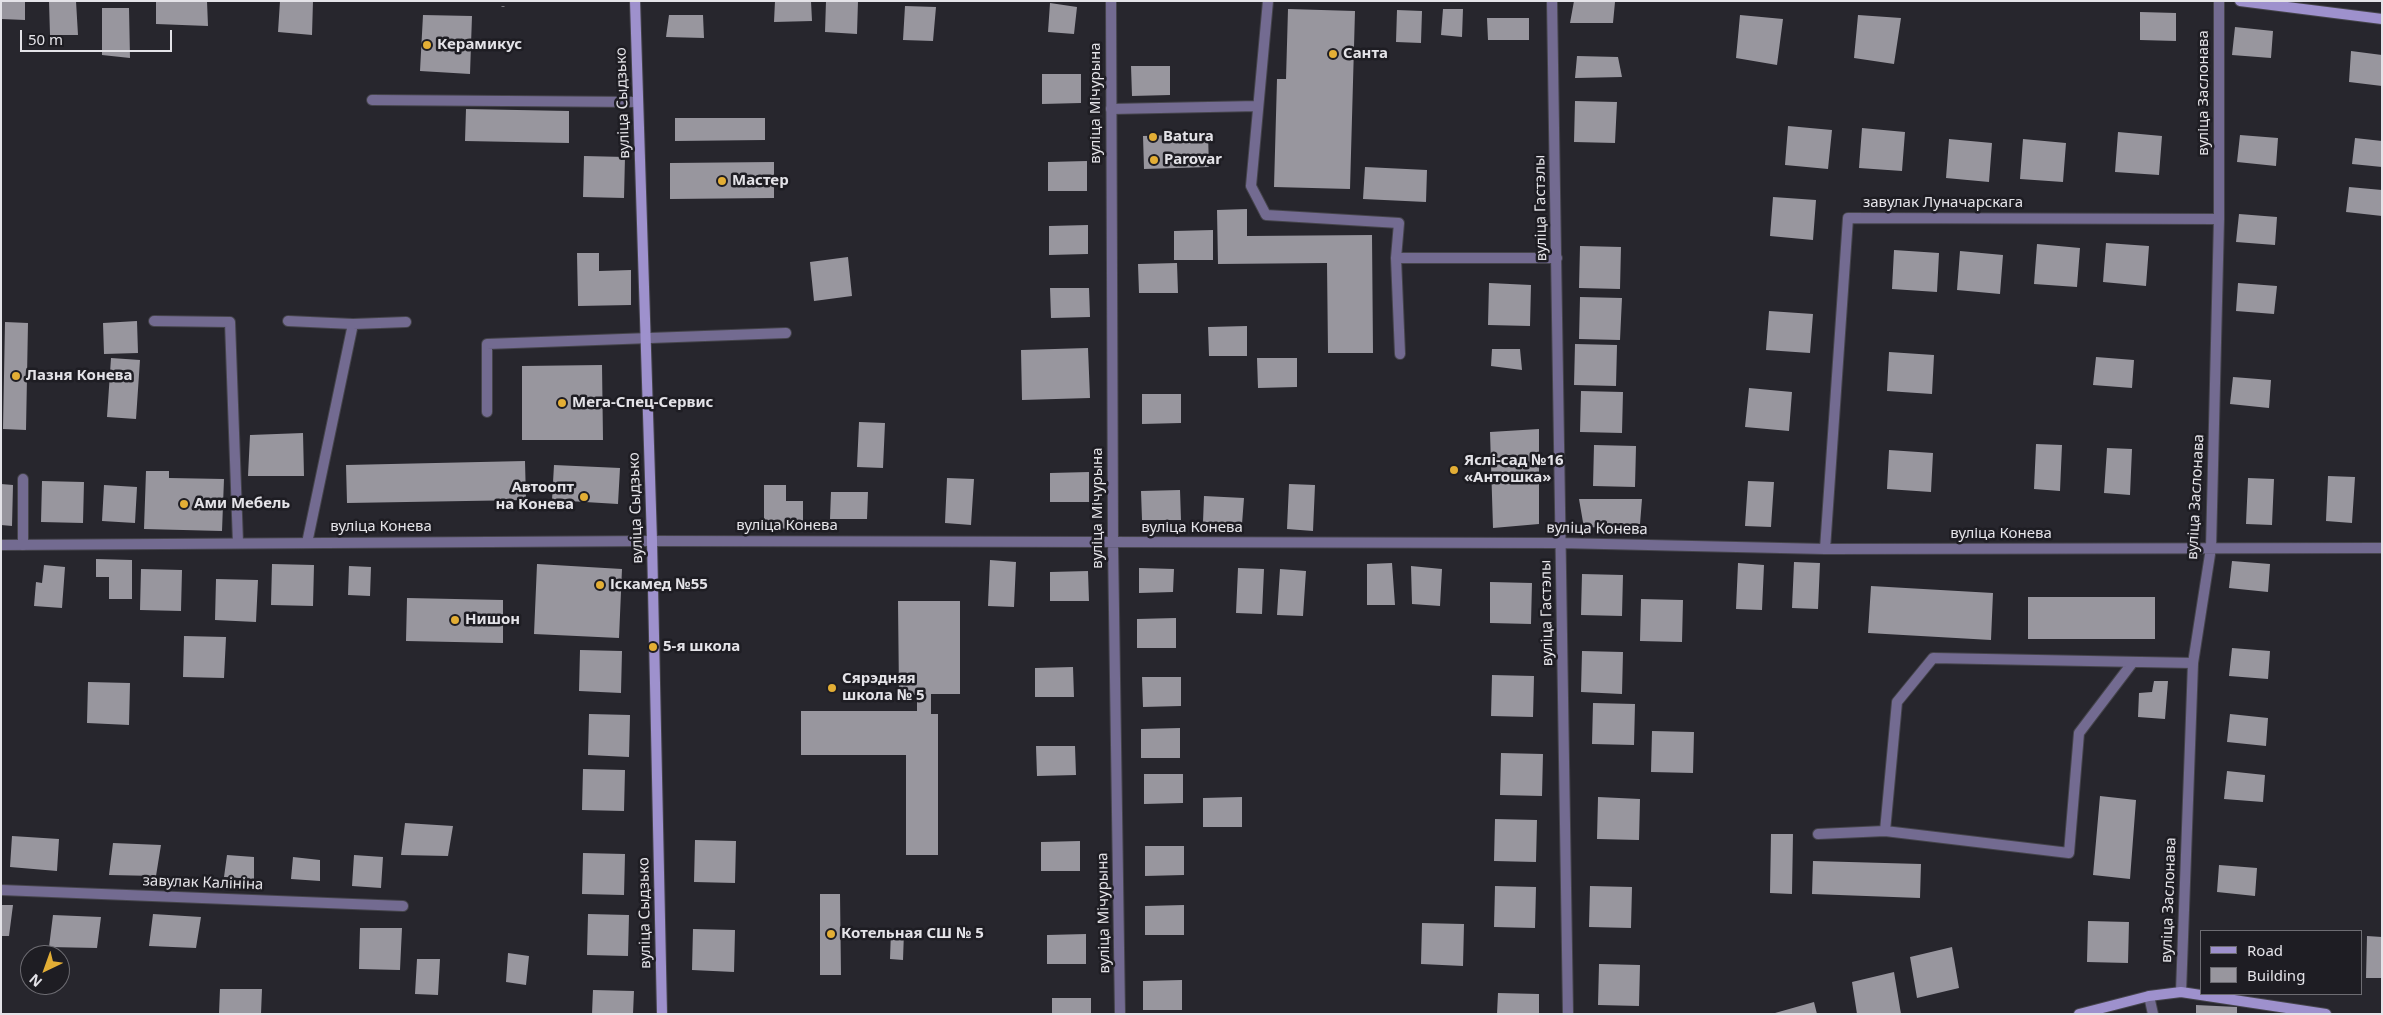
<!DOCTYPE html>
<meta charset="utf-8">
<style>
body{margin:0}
#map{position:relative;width:2383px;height:1015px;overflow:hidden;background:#27262d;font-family:"Noto Sans",sans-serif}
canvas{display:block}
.frame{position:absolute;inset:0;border:2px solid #e4e3e8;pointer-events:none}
.legend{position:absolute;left:2200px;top:930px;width:162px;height:65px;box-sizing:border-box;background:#1e1d23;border:1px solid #6d6c72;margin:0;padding:6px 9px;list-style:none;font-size:15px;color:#e4e3e8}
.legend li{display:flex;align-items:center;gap:10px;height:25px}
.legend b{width:25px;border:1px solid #6d6c72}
.north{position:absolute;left:20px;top:945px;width:50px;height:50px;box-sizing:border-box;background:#1e1d23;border:1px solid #6d6c72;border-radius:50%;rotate:222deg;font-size:14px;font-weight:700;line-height:20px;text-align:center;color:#e4e3e8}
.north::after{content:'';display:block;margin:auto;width:18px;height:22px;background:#e3ae35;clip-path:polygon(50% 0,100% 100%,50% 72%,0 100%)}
.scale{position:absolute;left:20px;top:30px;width:152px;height:22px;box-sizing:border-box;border:2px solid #e4e3e8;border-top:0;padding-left:6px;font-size:15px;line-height:18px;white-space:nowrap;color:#e4e3e8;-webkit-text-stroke:4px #1e1d23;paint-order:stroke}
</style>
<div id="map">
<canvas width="2383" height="1015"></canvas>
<div class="frame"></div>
<ul class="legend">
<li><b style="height:6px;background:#9e91cd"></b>Road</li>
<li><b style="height:14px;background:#98969e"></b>Building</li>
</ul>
<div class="north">N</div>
<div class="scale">50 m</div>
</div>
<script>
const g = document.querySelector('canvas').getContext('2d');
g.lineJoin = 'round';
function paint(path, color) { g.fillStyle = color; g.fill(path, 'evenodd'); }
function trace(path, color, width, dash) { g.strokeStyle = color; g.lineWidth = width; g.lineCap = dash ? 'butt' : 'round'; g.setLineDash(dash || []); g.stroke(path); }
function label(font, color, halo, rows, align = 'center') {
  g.font = font + ' "Noto Sans",sans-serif'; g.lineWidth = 5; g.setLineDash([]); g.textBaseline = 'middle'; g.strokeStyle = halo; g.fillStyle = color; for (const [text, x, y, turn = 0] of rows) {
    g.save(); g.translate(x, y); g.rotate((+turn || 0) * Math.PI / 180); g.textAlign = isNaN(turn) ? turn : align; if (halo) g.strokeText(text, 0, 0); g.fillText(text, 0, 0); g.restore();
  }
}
const building = new Path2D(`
 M1,1h24v19l-24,-1z
 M49,1h27l2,34h-28z
 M156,1h51l1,25 -52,-2z
 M280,1h33l-1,34 -34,-3z
 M775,1h36l1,20 -38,1z
 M826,1h32l-1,33 -32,-2z
 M1574,1l41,1 -2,21h-43z
 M1050,3l27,4 -3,27 -26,-2z
 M905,6l31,1 -3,34 -30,-1z
 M102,8h27l1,50 -28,-3z
 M1288,9l67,2 -5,178 -76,-2 3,-108h9z
 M1443,9h20l-1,28 -21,-2z
 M1397,10l25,1 -1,32 -25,-1z
 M2140,12l36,1v28l-36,-1z
 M423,15l49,1 -2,58 -50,-3z
 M669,15h34l1,23 -38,-1z
 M1740,15l43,4 -6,46 -41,-7z
 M1858,15l43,3 -7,46 -40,-6z
 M1487,18h42v22h-41z
 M2235,27l38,4 -2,27 -39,-3z
 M2351,51l31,4v31l-33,-4z
 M1577,56l41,1 4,20 -47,1z
 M1131,66h39v29l-38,1z
 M1042,74h39v29l-39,1z
 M1575,101l42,1 -2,41 -41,-1z
 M466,109l103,2v32l-104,-2z
 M675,118h90v22l-90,1z
 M1788,126l44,4 -4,39 -43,-4z
 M1862,128l43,4 -3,39 -43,-3z
 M2118,132l44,4 -3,39 -44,-3z
 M1208,134l1,33 -65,2 -1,-33z
 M2240,135l38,3 -2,28 -39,-4z
 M2355,138l27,3v26l-30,-3z
 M1949,139l43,4 -3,39 -43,-4z
 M2023,139l43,4 -3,39 -43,-3z
 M584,156l41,1 -1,41 -41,-1z
 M1087,161v30h-39v-29z
 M774,162v36l-104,1v-36z
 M1365,167l62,3 -1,32 -63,-3z
 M2349,187l33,3v26l-36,-4z
 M1773,197l43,3 -3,40 -43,-4z
 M1247,209v27l125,-1 1,118h-45l-1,-90 -109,1 -1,-54z
 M2239,214l38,3 -2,28 -39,-3z
 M1088,225v29l-39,1v-29z
 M1213,230v30h-39v-29z
 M2106,243l43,3 -3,40 -43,-4z
 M2037,244l43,4 -3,39 -43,-3z
 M1580,246l41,1 -1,42 -41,-1z
 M1894,250l45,3 -2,39 -45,-3z
 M1960,251l43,4 -3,39 -43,-4z
 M577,253h22v18l32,-1v35l-53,1z
 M848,257l4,39 -38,5 -4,-39z
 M1177,263l1,30h-39l-1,-29z
 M1489,283l42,2 -1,41 -42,-1z
 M2238,283l39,3 -3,28 -38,-3z
 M1050,288h39l1,29 -39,1z
 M1580,297l42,1 -2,42 -41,-1z
 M1769,311l44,3 -3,39 -44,-3z
 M137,321l1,32 -34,1 -1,-31z
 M5,322l23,1 -2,107 -23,-1z
 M1247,326v30h-38l-1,-29z
 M1575,344l42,1 -1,41 -42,-1z
 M1088,348l2,50 -68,2 -1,-50z
 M1492,349h28l2,21 -31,-4z
 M1889,352l45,3 -2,39 -45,-3z
 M2096,357l38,3 -2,28 -39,-3z
 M111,358l29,2 -4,59 -29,-2z
 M1257,358h40v29l-39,1z
 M602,365l1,75h-81v-74z
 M2233,377l38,3 -2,28 -39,-4z
 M1749,388l43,4 -3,39 -44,-4z
 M1581,391l42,1 -1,41 -42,-1z
 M1142,394h39v29l-39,1z
 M859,422l26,1 -2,45 -26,-1z
 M1539,429v95l-46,4 -3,-96z
 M303,433l1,43h-56l2,-41z
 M2036,444l26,1 -2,46 -26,-2z
 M1594,445l42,1 -1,41 -42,-1z
 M2107,448l25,1 -2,46 -26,-2z
 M1889,450l44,3 -2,39 -44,-3z
 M525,461l1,39 -179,3 -1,-38z
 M554,465l66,3 -2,36 -66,-4z
 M146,471h23v7l55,1 -2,52 -78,-2z
 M1089,472v30h-39v-29z
 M2328,476l27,1 -3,46 -26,-2z
 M947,478l27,1 -3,46 -26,-2z
 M2248,478l26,1 -2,46 -26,-1z
 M42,481l42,1 -1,41 -42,-1z
 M1748,481l26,1 -3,45 -26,-1z
 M1,484l12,1 -1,41 -11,-1z
 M1289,484l26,1 -2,46 -26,-2z
 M104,485l33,2 -2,36 -33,-2z
 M764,485h22v16h17v28l-39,-1z
 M1180,490l1,30h-39l-1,-29z
 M831,492h37l-1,27h-37z
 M1204,496l40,2 -2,26 -39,-2z
 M1579,499h63l-2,25 -56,4z
 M96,559l36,1v39h-23v-22h-13z
 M990,560l26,2 -2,45 -26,-1z
 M2232,561l38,3 -2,28 -39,-4z
 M1794,562l26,1 -2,46 -26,-1z
 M1392,563l3,42h-28v-41z
 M1738,563l26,2 -2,45 -26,-1z
 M272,564l42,1 -1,41 -42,-1z
 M537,564l85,5 -3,69 -85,-4z
 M44,565l21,2 -3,41 -28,-2 2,-24 6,1z
 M349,566l22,1 -1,29 -22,-1z
 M1411,566l31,3 -2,37 -28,-2z
 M1139,568l35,1 -1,23 -34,1z
 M1238,568l26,1 -2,45 -26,-1z
 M141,569l41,1 -1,41 -41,-1z
 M1280,569l26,2 -3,45 -26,-1z
 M1088,571l1,30h-39v-29z
 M1582,574l41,1 -1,41 -41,-1z
 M216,579l42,1 -2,42 -41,-2z
 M1490,582l42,1 -1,41 -41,-1z
 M1871,586l122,7 -2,47 -123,-7z
 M2028,597h127v42h-127z
 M407,598l96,2v43l-97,-2z
 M1641,599l42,1 -1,42 -42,-1z
 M898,601h62v93h-29v20h7v141h-32v-100h-105v-44h116v-16l-18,-1z
 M1176,618v30h-39v-29z
 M184,636l42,1 -2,41 -41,-1z
 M2232,648l38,3 -2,28 -39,-3z
 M580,650l42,1 -1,42 -42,-2z
 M1582,651l41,1 -1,42 -41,-2z
 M1073,667l1,30h-39v-29z
 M1492,675l42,1 -1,41 -42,-1z
 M1142,677h39v29l-38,1z
 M2154,681h14l-3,38 -27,-2 1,-24 13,-1z
 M88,682l42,1 -1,42 -42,-2z
 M1593,703l42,1 -1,41 -42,-1z
 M589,714l41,1 -1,42 -41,-2z
 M2230,714l38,4 -2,28 -39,-4z
 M1180,728v30h-39v-29z
 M1652,731l42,1 -1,41 -42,-1z
 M1036,746h39l1,29 -39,1z
 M1501,753l42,1 -1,42 -42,-1z
 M583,769l42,1 -1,41 -42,-1z
 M2227,771l38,4 -2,27 -39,-3z
 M1144,774h39v29l-39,1z
 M2100,796l36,4 -6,79 -37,-4z
 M1242,797v30h-39v-29z
 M1598,797l42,2 -1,41 -42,-1z
 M1495,819l42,1 -1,42 -42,-1z
 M405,823l48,3 -5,30 -47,-1z
 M1771,834h22l-1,60 -22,-1z
 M12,836l47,3 -2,32 -47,-4z
 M695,840l41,1 -1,42 -41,-1z
 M1080,841v30h-39v-29z
 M113,843l48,2 -5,31 -47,-1z
 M1145,846h39v29l-39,1z
 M583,853l42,1 -1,41 -42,-1z
 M227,855l27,2v22l-30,-2z
 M354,855l29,2 -2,31 -29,-2z
 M293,857l27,3v21l-29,-2z
 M1813,861l108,3 -1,34 -108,-4z
 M2219,865l38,3 -2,28 -38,-4z
 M1495,886l41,1 -1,41 -41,-1z
 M1590,886l42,1 -1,41 -42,-1z
 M820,894h20l1,81h-21z
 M1,905h12l-4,31h-8z
 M1184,905v30h-39v-29z
 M153,914l48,3 -5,31 -47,-2z
 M588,914l41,1 -1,41 -41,-1z
 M53,915l48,2 -4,31 -48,-1z
 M2088,921l41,1 -1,41 -41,-1z
 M1422,923l42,1 -1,42 -42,-2z
 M360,928h42l-2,42 -41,-1z
 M693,929l42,1 -1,42 -42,-2z
 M891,931l13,1 -1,28 -13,-1z
 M1086,934v30h-39v-29z
 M2367,936l15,1v41h-16z
 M1952,947l7,41 -42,10 -7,-41z
 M508,953l21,3 -3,29 -20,-3z
 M417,959h23l-2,36 -23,-1z
 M1599,964l41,1 -1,41 -41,-1z
 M1894,972l7,42h-44l-5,-32z
 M1182,980v30h-39v-29z
 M220,989h42l-1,25h-42z
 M593,990l41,1 -1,23h-41z
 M1498,993l41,1v20h-42z
 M1052,998h39v16h-39z
 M1814,1002l3,12h-42v-1z
 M2196,1005l41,2v7h-41z`);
const path = new Path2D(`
 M503,1v6`);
const lane = new Path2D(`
 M1268,1l-17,185 15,29 133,8 -3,35
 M372,100l266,2
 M1111,109l147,-3
 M154,321l76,1 8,221
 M288,321l65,3
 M1400,354l-4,-96h161
 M487,412v-68l299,-11
 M307,543l46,-219 53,-2
 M23,545v-66
 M1885,831l184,22 10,-120 54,-71
 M1818,834l67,-3 12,-129 36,-44 260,5
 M2149,996l4,18`);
const street = new Path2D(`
 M1111,1l2,542 7,471
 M1552,1l16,1013
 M1,545l651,-4 908,2 265,6 557,-1
 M1825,549l23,-331 371,1
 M1,890l402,16
 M2181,992l12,-329 18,-115 8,-329v-218`);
const secondary = new Path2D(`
 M635,1l17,540 10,473
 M2240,1l142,18
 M2079,1014l70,-18 32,-4 145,22`);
const markers = [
 [427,45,5,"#e3ae35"],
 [1333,54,5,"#e3ae35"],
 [1153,137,5,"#e3ae35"],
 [1154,160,5,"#e3ae35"],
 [722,181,5,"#e3ae35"],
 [16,376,5,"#e3ae35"],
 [562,403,5,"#e3ae35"],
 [1454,470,5,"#e3ae35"],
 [584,497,5,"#e3ae35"],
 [184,504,5,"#e3ae35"],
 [600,585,5,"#e3ae35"],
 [455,620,5,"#e3ae35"],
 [653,647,5,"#e3ae35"],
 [832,688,5,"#e3ae35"],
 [831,934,5,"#e3ae35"]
];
const poiNames = [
 ["Керамикус",437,45],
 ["Санта",1343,54],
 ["Batura",1163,137],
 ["Parovar",1164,160],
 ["Мастер",732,181],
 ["Лазня Конева",26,376],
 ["Мега-Спец-Сервис",572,403],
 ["Яслі-сад №16",1464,461],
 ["«Антошка»",1464,478],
 ["Автоопт",574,488,"right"],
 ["на Конева",574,505,"right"],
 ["Ами Мебель",194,504],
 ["Іскамед №55",610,585],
 ["Нишон",465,620],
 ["5-я школа",663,647],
 ["Сярэдняя",842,679],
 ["школа № 5",842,696],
 ["Котельная СШ № 5",841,934]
];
const streetNames = [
 ["вуліца Заслонава",2204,93,-90],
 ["вуліца Сыдзько",623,103,-92],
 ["вуліца Мічурына",1096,103,-90],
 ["завулак Луначарскага",1943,203],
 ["вуліца Гастэлы",1541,208,-91],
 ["вуліца Заслонава",2196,497,-87],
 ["вуліца Сыдзько",636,508,-92],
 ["вуліца Мічурына",1098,508,-90],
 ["вуліца Конева",787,526],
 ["вуліца Конева",381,527],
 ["вуліца Конева",1192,528],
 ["вуліца Конева",1597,529,1],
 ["вуліца Конева",2001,534],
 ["вуліца Гастэлы",1547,613,-91],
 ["завулак Калініна",203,883,2],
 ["вуліца Заслонава",2169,900,-88],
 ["вуліца Сыдзько",645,913,-91],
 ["вуліца Мічурына",1104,913,-91]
];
paint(building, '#98969e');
trace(lane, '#45444b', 12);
trace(street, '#45444b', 12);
trace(secondary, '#45444b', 12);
trace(path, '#78777d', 3, [1, 4]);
trace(lane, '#736b91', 10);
trace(street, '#736b91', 10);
trace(secondary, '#9e91cd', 10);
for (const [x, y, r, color] of markers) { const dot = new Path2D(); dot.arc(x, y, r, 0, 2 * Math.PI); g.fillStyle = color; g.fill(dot); trace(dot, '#1e1d23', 2); }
label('bold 15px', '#e4e3e8', '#1e1d23', poiNames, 'left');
label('15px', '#e4e3e8', '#1e1d23', streetNames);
</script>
